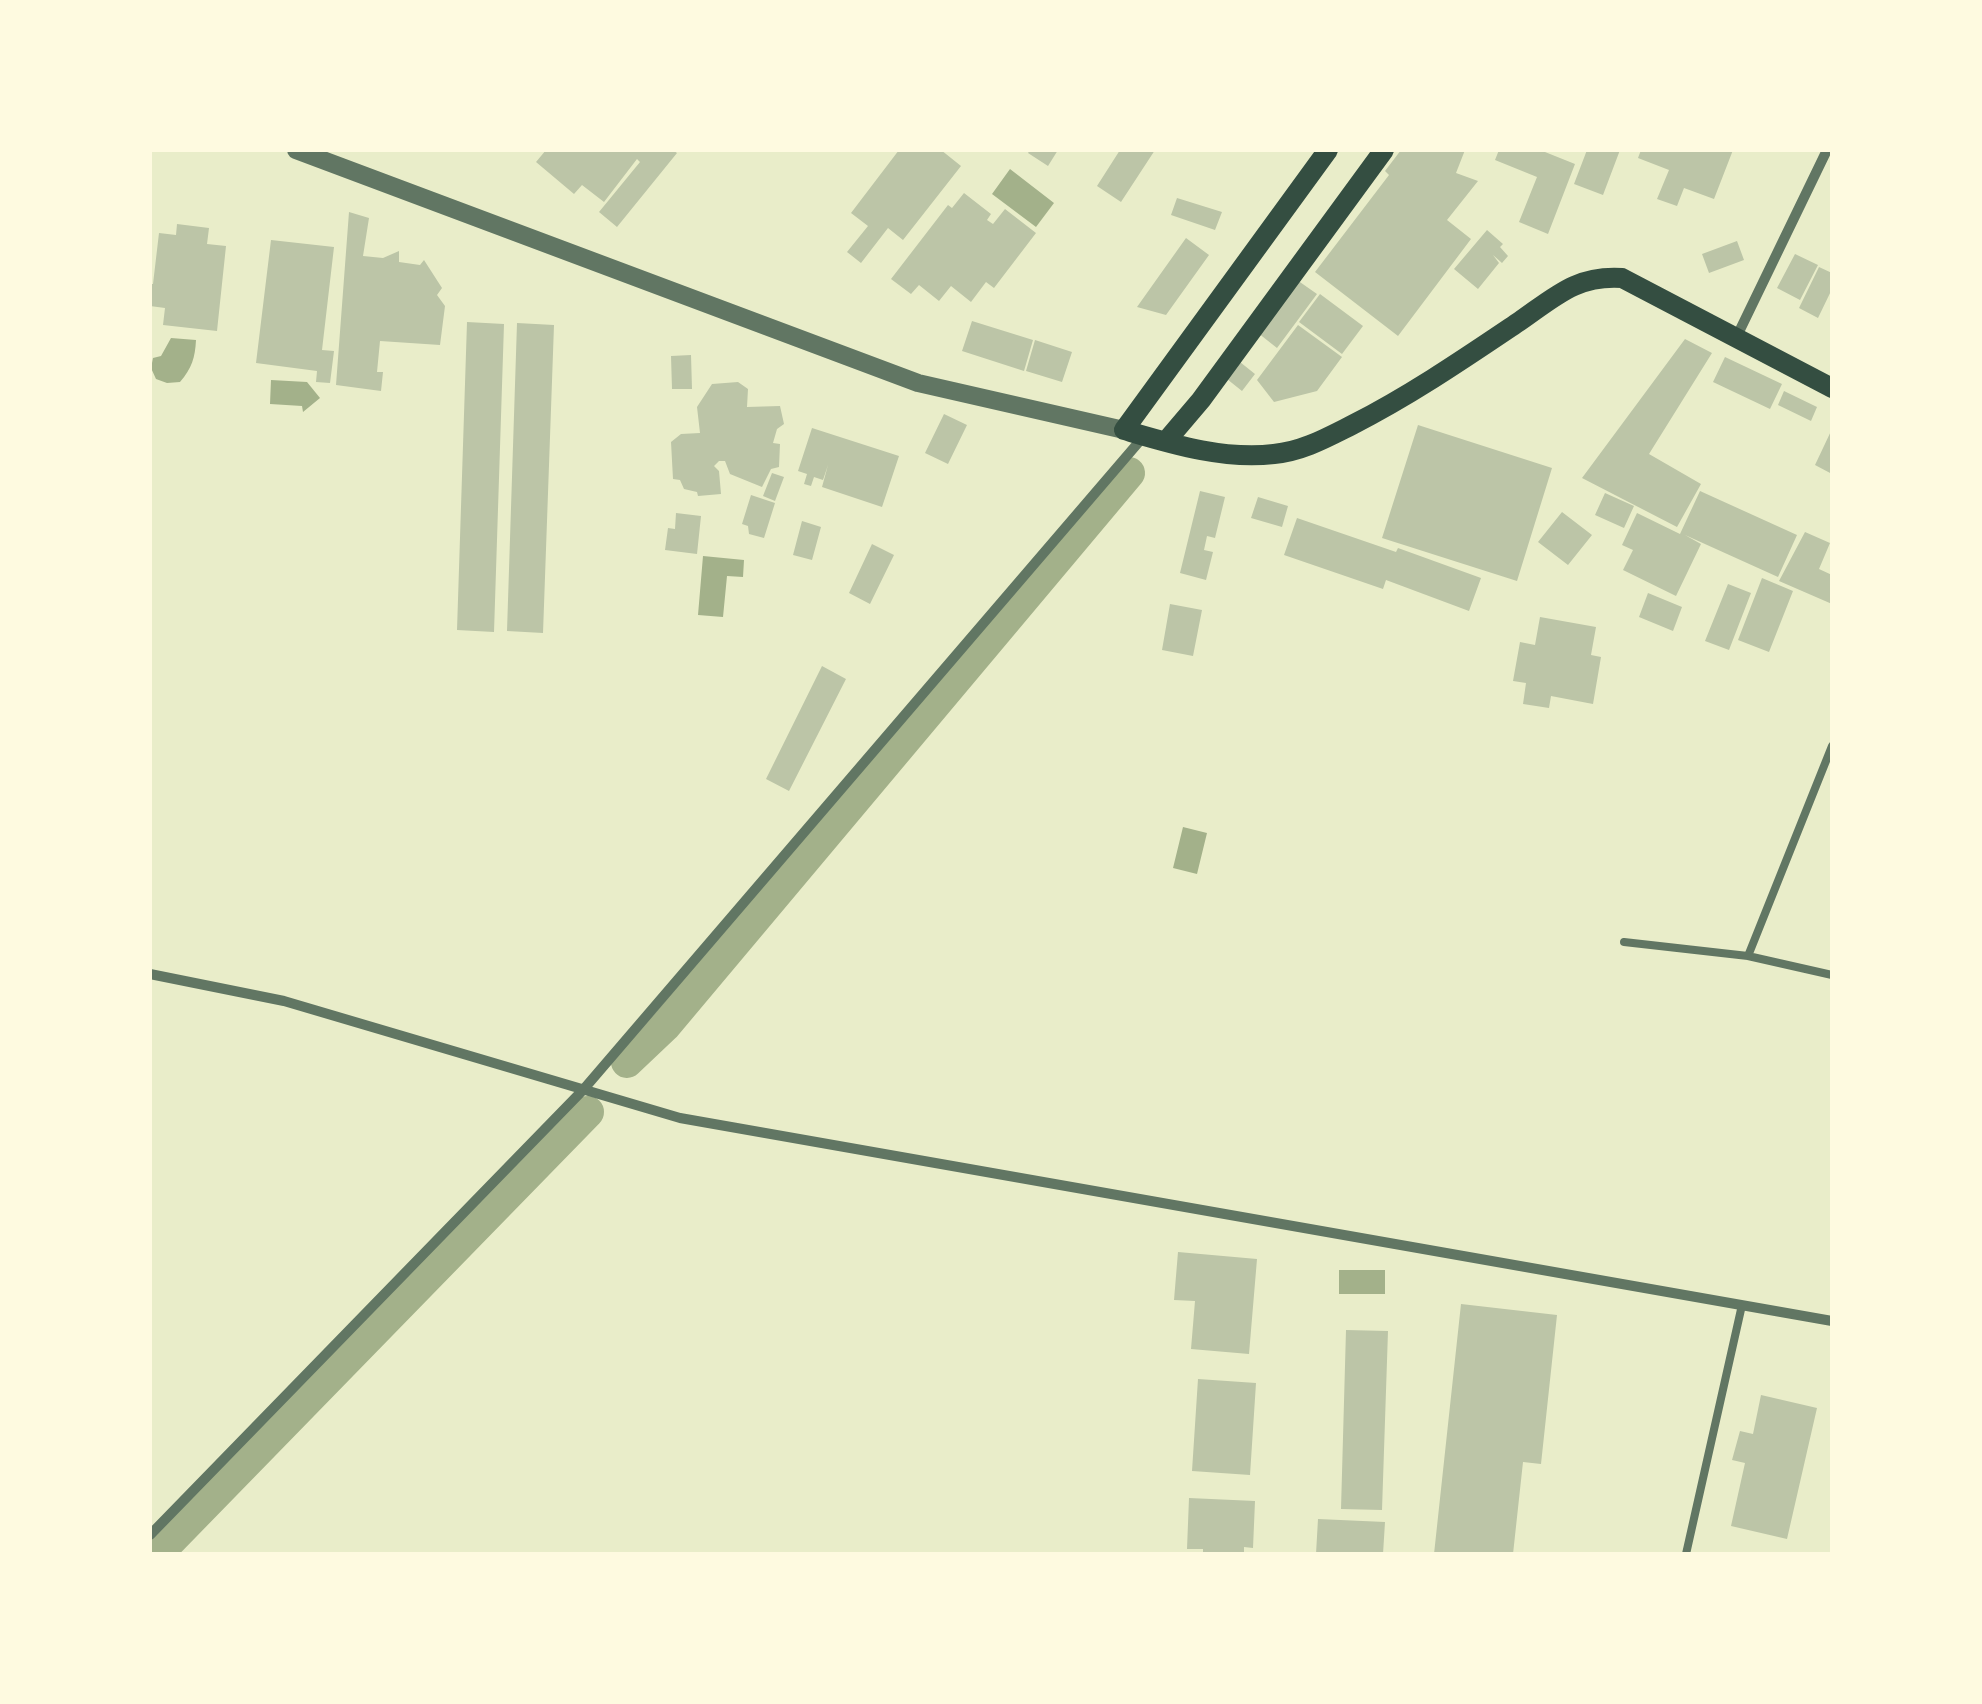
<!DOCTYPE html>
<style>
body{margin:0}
#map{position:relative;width:1982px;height:1704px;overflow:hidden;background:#e9edc9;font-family:"Exo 2",sans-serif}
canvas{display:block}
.frame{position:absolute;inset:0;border:152px solid #fefae0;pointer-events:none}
</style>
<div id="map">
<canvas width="1982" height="1704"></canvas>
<div class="frame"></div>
</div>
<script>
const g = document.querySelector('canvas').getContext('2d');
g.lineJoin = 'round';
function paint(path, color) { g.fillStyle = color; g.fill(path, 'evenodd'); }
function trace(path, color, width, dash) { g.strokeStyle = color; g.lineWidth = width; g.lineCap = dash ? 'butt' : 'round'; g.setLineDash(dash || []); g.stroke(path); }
const water = new Path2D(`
 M1010,169l44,34 -18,24 -44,-33z
 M171,338l25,2c-1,18 -4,28 -16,42l-13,1 -11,-4 -5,-11 2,-10 8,-2z
 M271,380l36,2 13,16 -17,14 -1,-6 -32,-2z
 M703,556l41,4 -1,17 -16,-1 -4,41 -25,-2z
 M1183,827l24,6 -10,41 -24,-6z
 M1339,1270h46v24h-46z`);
const canal = new Path2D(`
 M627,1062l38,-36 464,-553
 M157,1554l431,-442`);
const building = new Path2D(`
 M546,150h127l4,3 -60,74 -18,-15 41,-50 -3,-3 -33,43 -22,-17 -8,9 -38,-32z
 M899,150h42l20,16 -58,74 -15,-12 -27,35 -14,-11 21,-26 -17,-13z
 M1030,150h28l-10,16 -20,-13z
 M1120,150h35l-34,52 -24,-16z
 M1401,150h64l-9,23 22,8 -31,39 24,19 -73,97 -83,-64 74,-97 -4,-4z
 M1499,150h41l35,14 -27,70 -29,-12 18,-45 -42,-17z
 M1587,150h33l-17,45 -29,-11z
 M1641,150h92l-19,49 -30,-11 -7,18 -20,-7 12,-29 -31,-12z
 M964,193l27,21 -4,6 6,4 12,-15 31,24 -42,55 -8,-6 -15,20 -20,-16 -12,15 -20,-16 -8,9 -20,-15 57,-74 4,3z
 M1177,198l45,14 -7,18 -44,-15z
 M349,212l20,6 -6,38 20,2 16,-7v11l21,3 4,-5 18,28 -5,7 8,11 -5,39 -60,-4 -3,31h6l-2,19 -45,-6z
 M177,224l32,4 -2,16 19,2 -9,85 -54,-6 2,-17 -15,-2v-22h3l6,-51 17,2z
 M1487,230l16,14 -3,3 8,9 -6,7 -9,-8 6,8 -21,26 -24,-20z
 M1186,238l23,17 -43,60 -29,-8z
 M271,240l63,7 -12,103 12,1 -4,32 -14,-1 1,-11 -61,-8z
 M1737,241l7,19 -35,13 -7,-19z
 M1795,254l23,11 -18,35 -23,-12z
 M1819,267l13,6v16l-14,29 -19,-10z
 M1297,280l20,14 -40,54 -19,-15z
 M1320,294l43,32 -21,28 -43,-32z
 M972,321l61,19 -9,31 -62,-20z
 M467,322l37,2 -10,308 -37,-2z
 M517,323l37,2 -11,308 -36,-2z
 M1298,325l44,32 -25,34 -43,11 -17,-22z
 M1685,339l27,14 -63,101 52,30 -24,43 -95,-49z
 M1035,340l37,12 -10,30 -36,-11z
 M691,355l1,34h-20l-1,-33z
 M1725,357l57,27 -12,25 -57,-27z
 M1240,362l15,12 -13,17 -15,-12z
 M738,382l10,7 -1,18 33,-1 4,18 -7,5 -4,14 7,1 -1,23 -8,2 -9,18 -32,-13 -5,-13h-6l-5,5 5,5 2,23 -23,2 -1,-4 -13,-3 -4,-9 -7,-1 -2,-37 10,-8 19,-1 -3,-26 15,-23z
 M1784,391l33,16 -6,14 -33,-16z
 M944,414l23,11 -19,39 -23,-11z
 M1418,425l134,43 -35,113 -135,-43z
 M812,428l87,28 -17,51 -60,-20 6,-22 -5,15 -9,-3 -3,9 -7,-2 3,-10 -9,-3z
 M1832,429v45l-17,-9z
 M772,473l12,4 -9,24 -12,-5z
 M1200,491l25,6 -10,41 -8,-2 -3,14 9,2 -7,28 -26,-7z
 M1700,491l97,44 -19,42 -93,-42 16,9 -25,52 -53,-26 10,-20 -11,-5 15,-32 43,21z
 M1605,493l29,13 -10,22 -29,-13z
 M751,495l24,8 -11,35 -15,-4 -1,-8 -6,-2z
 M1258,497l30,9 -6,21 -31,-9z
 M1562,512l30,23 -24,30 -30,-23z
 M676,513l25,3 -4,38 -32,-4 3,-22 7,1z
 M1297,518l99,34 2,-4 83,30 -12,33 -83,-31 -3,9 -99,-34z
 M802,521l19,6 -9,33 -19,-5z
 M1805,532l25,11 -11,26 13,6v29l-53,-23z
 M872,544l22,11 -24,49 -21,-11z
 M1762,578l31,13 -24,61 -31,-12z
 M1728,584l23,9 -22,57 -24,-9z
 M1648,593l34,14 -9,24 -34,-14z
 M1170,604l32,6 -9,46 -31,-6z
 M1540,617l56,10 -5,28 10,2 -8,47 -42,-8 -2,12 -26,-4 3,-21 -13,-2 7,-39 15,3z
 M822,666l24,13 -57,112 -23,-12z
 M1178,1252l79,7 -8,95 -58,-5 4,-48 -21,-1z
 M1461,1304l96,11 -16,149 -18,-2 -10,92h-79z
 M1346,1330l42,1 -6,179 -41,-1z
 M1198,1379l58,4 -6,92 -58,-4z
 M1761,1395l56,13 -30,131 -56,-13 14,-63 -13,-3 8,-29 13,3z
 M1189,1498l66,3 -2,47 -9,-1v7h-41v-5h-16z
 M1318,1519l67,3 -2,32h-67z`);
const service = new Path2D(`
 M1624,942l124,14 84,19
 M1748,956l84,-210
 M1686,1554l56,-249`);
const minor = new Path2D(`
 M1737,336l90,-186
 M150,974l134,27 396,117 1152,203
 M150,1535l433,-445 561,-654`);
const tertiary = new Path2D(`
 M296,150l622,233 206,47`);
const secondary = new Path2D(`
 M1328,150l-204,280c48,14 99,30 150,24 29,-3 52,-16 78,-29 59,-30 113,-67 168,-104 36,-25 57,-46 102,-43l210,110
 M1167,440l34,-40 183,-250`);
paint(water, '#a3b18a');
trace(canal, '#a3b18a', 32);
paint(building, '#bcc5a7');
trace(service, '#617663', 8);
trace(minor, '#617663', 10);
trace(tertiary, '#617663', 18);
trace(secondary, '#344e41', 20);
</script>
